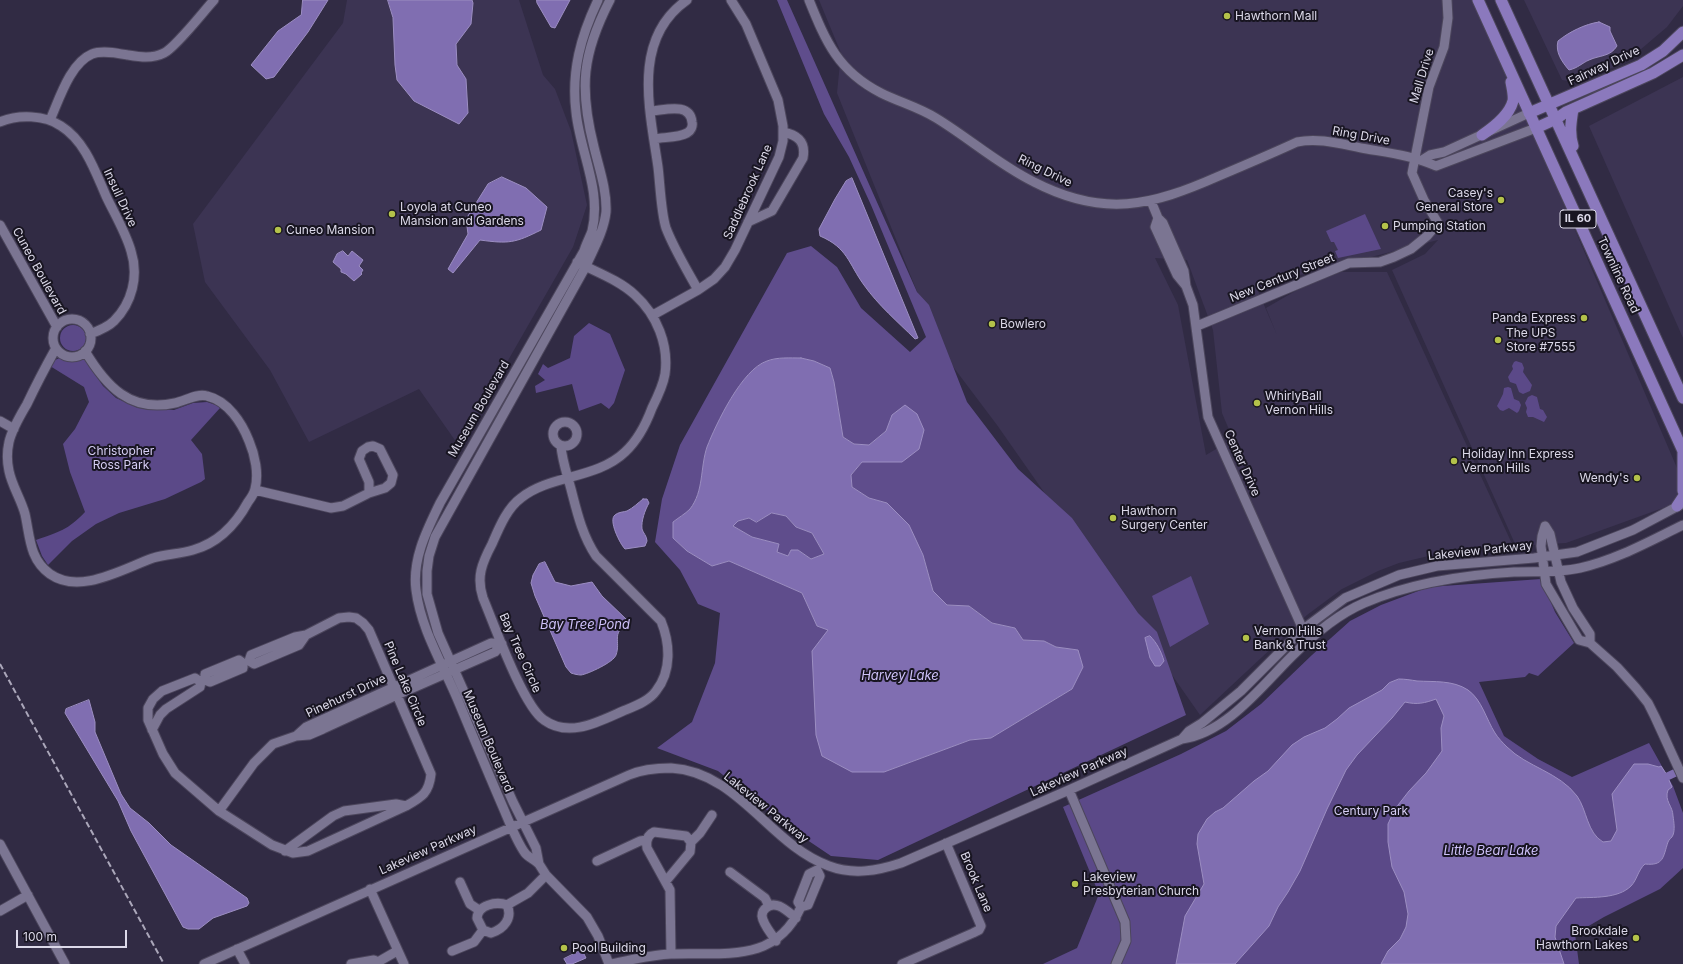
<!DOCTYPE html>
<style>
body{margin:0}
#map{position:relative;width:1683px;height:964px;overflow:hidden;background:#312b44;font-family:Inter,sans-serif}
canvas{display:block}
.scale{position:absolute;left:16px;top:930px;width:111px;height:18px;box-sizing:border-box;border:2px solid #dcd9e9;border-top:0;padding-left:5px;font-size:12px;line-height:14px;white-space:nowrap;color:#dcd9e9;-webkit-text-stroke:3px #181521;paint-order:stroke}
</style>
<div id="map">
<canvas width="1683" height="964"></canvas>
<div class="scale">100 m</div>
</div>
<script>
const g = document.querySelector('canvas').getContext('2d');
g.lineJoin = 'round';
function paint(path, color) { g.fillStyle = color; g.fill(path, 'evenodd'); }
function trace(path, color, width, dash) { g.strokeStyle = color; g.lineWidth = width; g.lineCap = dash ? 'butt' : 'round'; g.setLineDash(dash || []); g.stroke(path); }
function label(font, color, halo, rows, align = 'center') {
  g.font = font + ' Inter,sans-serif'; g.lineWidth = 4; g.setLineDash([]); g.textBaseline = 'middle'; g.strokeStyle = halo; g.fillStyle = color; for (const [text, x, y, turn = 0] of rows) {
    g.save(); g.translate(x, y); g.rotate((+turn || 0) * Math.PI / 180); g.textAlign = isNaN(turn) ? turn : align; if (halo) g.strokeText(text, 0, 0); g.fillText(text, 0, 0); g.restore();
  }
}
const built = new Path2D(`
 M347,0h172l24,75 12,14 16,42 16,74 -14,42 -114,199 -40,-57 -110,53 -39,-72 -65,-88 -12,-58 150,-201z
 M819,0h655l86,195 120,280 3,13 -9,16 -108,39 -50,3 -124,-276 33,-16 13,-14 -142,36 -38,15 19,44 -11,-27 38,-22 37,-14h46l126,274 -37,2 -39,6 -38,9 -21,8 -36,18 -35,26 -107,100 -203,-290 -49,-65 -32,-71 -79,-196 4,-40zM1155,258l32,2 26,70 9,83 11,26 -27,16 -28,-150z
 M1524,0h159v6l-16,21 -40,34 -48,22 -17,-3z
 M1683,77v261l-94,-212z`);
const green = new Path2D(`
 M1365,214l16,35 -43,9 -3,-7 3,-1 -4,-8h-3l-5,-11z
 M589,323l21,11 15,36 -11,33 -5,6 -8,-6 -22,8 -7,-27 -36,9 -1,-7 10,-6 -7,-6 5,-10 5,4 22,-10 4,-22z
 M60 338a13 13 0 1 1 26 0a13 13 0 1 1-26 0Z
 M64,356l21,4 18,26 13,12 22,10 36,2 19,-7 14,-1 9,3 4,3 -29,32 11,14 3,25 -4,3 -36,17 -46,14 -23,11 -24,17 -24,24 -6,-9 -6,-16c23,-8 32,-10 49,-28l-15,-40 -7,-28 12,-15 14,-27 -5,-15 -34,-21 5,-6z
 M1516,361l6,2 2,5 -1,4 9,13 -2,6 -7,3 -4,-2 -3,-8 -6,-2 -2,-5 5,-8 -1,-3 2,-4z
 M1508,387l3,1 3,11 5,2 2,4 -2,6 -2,2 -8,-5 -6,3 -3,-1 -3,-4 6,-12 1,-6z
 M1532,395l5,2 3,12 3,1 4,7 -3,5 -11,-5h-5l-2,-5 1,-4 -2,-5 3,-6z
 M1191,576l18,48 -39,23 -18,-51z
 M1541,579l14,33 19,31 -36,33 -9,-3 -4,4 -46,5 25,54 34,23 34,18 77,-34 24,43 10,27v55l-23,21 -56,28 -29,17 4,30h-536l34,-16 22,-54 -36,-87 118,-53 45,-23 35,-27 51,-49 38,-34 31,-16 48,-18z`);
const forest = new Path2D(`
 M777,0h10l130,292 12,13 38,97 51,67 54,49 66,95 19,19 29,83 -308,145 -47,-4 -43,-29 -70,-56 -61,-23 35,-26 23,-59 5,-50 -22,-9 -18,-34 -25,-28 7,-43 18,-54 107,-192 24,-7 26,21 24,41 49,44 16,-15 -55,-132 -22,-48 -25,-43zM801,358l13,3 16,7 4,14 9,55 11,7 15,1 17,-14 6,-16 -16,46 -14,1 -11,13 1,12 17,11 18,5 36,52 10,36 14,14 22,1 23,17 23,5 8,12 21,1 12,6 22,3 -6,39 -81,49 -21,2 -86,32 -55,-142 -12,-4 -15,-33 -73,-32 -17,5 -25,-15 -14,-13v-16c5,-4 12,-8 17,-13 14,-18 10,-41 17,-62 9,-23 35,-78 60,-86 10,-4 23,-3 34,-3z
 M772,513l14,3 10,11 16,6 12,21 -13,5 -13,-9h-7l-3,6 -12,-4 3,-8 -27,-7 -19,-11 5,-5 11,-3 7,4z`);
const water = new Path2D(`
 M303,0h25l-20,32 -34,45 -8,2 -15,-14 27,-34 23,-16z
 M388,0h84l1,3 -2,21 -15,20 1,21 9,14 2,34 -9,11 -45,-23 -17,-21 -2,-15 -2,-47z
 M537,0h33l-15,28 -4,-1 -14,-24z
 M1599,22l11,5v4l7,15c-7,11 -17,9 -28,14 -7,3 -11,8 -20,10 -7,-8 -14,-18 -11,-29 11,-9 27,-17 41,-19z
 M502,177l24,11 21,19 -6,23c-26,13 -32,14 -61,10l-27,33 -5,-4 20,-35 -2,-15 22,-35z
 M852,178l66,160 -3,1c-17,-17 -37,-34 -51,-54 -16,-22 -16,-37 -44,-49l-1,-7 16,-30 11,-18z
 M343,251l5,5 4,-5 11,9 -4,6 4,4 -2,3 1,1 -8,7 -8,-7 -5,-2v-3l-8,-7 4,-8z
 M801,358l13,3 16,7 4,14 9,55 11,7 15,1 17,-14 6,-16 13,-10 12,9 7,16 -5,19 -17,13h-40l-11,13 1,12 17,11 18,5 22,22 14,30 10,36 14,14 22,1 23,17 23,5 8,12 21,1 12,6 22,3 5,17 -11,22 -81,49 -21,2 -86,32h-32l-30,-16 -6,-21 -4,-84 16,-21 -11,-4 -15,-33 -73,-32 -17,5 -25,-15 -14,-13v-16c5,-4 12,-8 17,-13 14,-18 10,-41 17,-62 9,-23 35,-78 60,-86 10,-4 23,-3 34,-3zM772,513l14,3 10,11 16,6 12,21 -13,5 -13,-9h-7l-3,6 -11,-4 2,-8 -27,-7 -19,-11 5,-5 11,-3 7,4z
 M643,499h4l2,4c-4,7 -8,18 -7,26 1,4 5,7 5,12l-2,5 -20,3c-5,-5 -17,-29 -10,-34 3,-3 9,-3 12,-4 6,-3 11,-8 16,-12z
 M545,562l10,20 16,4 21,-4 10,14 24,23 1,5c-16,10 -6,17 -11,31 -2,7 -28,19 -35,20 -3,0 -7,-1 -10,-2l-5,-6 -31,-71 -4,-13 2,-8 6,-11z
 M1150,636c7,7 11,15 14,25l-4,5h-5l-5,-8 -5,-20z
 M1399,679c6,0 12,1 18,2 17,1 36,-1 51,9 14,10 18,29 27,43 3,5 8,10 12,14 20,20 52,25 70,49 10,14 10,37 26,46l8,-1 6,-11 -5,-36 22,-30h14l11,3 2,-1 6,9 -4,2 2,3 3,-2 4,9 -4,3c-4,11 5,16 5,26 1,6 2,14 0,19 -1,3 -4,4 -5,7 -5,15 -4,24 -23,22 -7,6 -8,16 -14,22 -13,13 -38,11 -55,12l-20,28 -1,11 9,27h-183l7,-13 12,-12 6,-12 2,-13 -4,-22 -12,-25 -4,-25v-18l7,-15 14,-18 17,-18 16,-22 -1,-23 3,-12 -8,-17c-11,4 -19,6 -31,3l-13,16 -35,37 -11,15 -19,39 -27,62 -12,21 -10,15 -9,19 -34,38h-59l9,-48 19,-32 -7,-40 1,-10 9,-15 8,-7 8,-4 31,-27 14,-10 24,-26 12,-8 21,-9 12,-9 12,-11 33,-18 7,-7z
 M89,700l6,22v10l26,62 9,14 19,15 22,22 76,53 2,5 -2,3 -34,12 -14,11h-11l-5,-2 -52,-96 -13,-30 -53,-88 1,-4z
 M582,950l4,8 -14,6h-5l-3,-5z`);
const canal = new Path2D(`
 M1664,778l19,-9`);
const minor = new Path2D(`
 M687,0c-56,39 -37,111 -29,167 2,16 3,46 8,61 8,21 21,42 32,62
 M809,0c17,42 29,71 72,93 18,9 37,14 55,25 33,20 63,47 98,64 70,36 117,24 185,-6 26,-11 52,-22 78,-34 23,-5 47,3 70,7 23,4 47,7 69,17l100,-38
 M651,111c14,-1 39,-9 41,11 1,4 -1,9 -5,11 -9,5 -23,4 -33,6
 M50,120c9,-20 20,-57 42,-66 10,-4 25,-1 36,1 12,2 24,4 36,-2 12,-6 39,-41 50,-53
 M0,122c18,-8 45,-7 61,4 24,15 34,45 45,70 8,17 20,37 25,55 8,25 1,52 -17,70 -6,6 -16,10 -24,13
 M1422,160l8,-5 14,-3 85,-39
 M1151,201l7,17 5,5 21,48 2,15
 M1158,218l-3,9 22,48 9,11 7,19 15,112 97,217
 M748,222l24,-11 31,-53c3,-16 -5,-23 -20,-26
 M0,225l57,102
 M653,315l45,-25 16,-11 11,-12 10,-17 44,-93 4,-16v-15l-5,-26 -32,-76 -15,-24
 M53 338a19 19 0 1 1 38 0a19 19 0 1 1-38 0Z
 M1197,326l152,-63 31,-1 14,-5 17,-8 16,-13 11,-13 -14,-23 -12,-27 17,-86 15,-40 4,-29 -1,-18
 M56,348c-10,18 -20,37 -29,56 -7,12 -15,25 -18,38 -2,9 -2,20 0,29 3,15 12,28 16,43 5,22 4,45 25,60 30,21 72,-5 103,-16 13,-4 27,-4 40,-8 25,-7 43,-26 55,-48 3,-4 6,-8 7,-13 4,-15 0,-34 -6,-48 -7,-18 -21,-40 -42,-45 -10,-3 -22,5 -32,7 -45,10 -69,-17 -90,-52
 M0,421l14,8
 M553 434a12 12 0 1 1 24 0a12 12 0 1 1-24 0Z
 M561,446c1,14 6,28 10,43 6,23 11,46 25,67l65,65c9,22 11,50 -5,70 -7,10 -21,15 -33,20 -25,11 -54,27 -79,9 -21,-14 -50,-96 -61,-122 -7,-21 -1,-35 9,-54 7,-16 15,-36 29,-46 28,-23 76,-19 104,-46 13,-12 21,-28 27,-44 5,-10 11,-22 13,-34 4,-29 -8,-59 -30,-79 -16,-15 -39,-23 -58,-33
 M255,490l76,18 12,-2 26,-13 16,-5 6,-5 2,-8 -13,-26 -7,-3 -5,1 -6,4 -3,8 10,23v11
 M1545,526l-3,10 -1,10 5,38 33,56 11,3 27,24 19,21 12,15 7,14 28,61
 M1545,526l5,8 11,48 12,26 17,26v9
 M249,661l5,3 45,-19 7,-10
 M205,680v-6l34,-14 4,3
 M205,680l5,2 33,-14v-5
 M201,682l-6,-4 -33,13 -9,8 -5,9v12l15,34 12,19 44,38 53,34 21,8 15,-2 98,-45c16,-9 23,-13 25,-32l-62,-144 -6,-7 -7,-5 -7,-1 -10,1 -33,17 -11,2 -44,18 -2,6
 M152,730l8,-15 6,-6 34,-22 1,-5 4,-2
 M296,736l10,-9 185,-84 11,1
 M1182,739l7,-8 13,-8 39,-32 61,-61 43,-32 54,-23 38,-9 97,-8 43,-6 56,-22 49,-26
 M1069,790l56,132 1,19 -10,23
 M219,811l35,-48 19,-19 23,-8 13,-1 14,-6 74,-34 98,-43 7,-8
 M691,842l9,-9 12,-18
 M0,844l65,120
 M285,851l48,-35 11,-5 52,-7 10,2
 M597,861l43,-20 7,-1
 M539,864c-4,-4 -11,-7 -14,-11 -8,-11 -15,-29 -20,-41 -16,-37 -31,-73 -46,-109 -15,-37 -38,-73 -43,-113 -4,-31 11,-60 24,-87l144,-252c2,-7 6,-14 8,-20 10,-41 -12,-79 -16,-119 -5,-41 5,-76 22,-112
 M730,872l35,26 4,8
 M666,881l24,-29 1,-10 -5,-6 -32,-4c-7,3 -8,9 -7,16l23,42 1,64
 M460,882l10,22 9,6
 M370,889l34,75
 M507,905c6,13 -3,24 -16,28l-8,-3 -6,-12c1,-13 19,-17 30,-13l21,-12 18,-18
 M0,911l28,-16
 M776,941c-4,-7 -13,-16 -14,-25 0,-3 1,-6 4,-8 10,-9 22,4 30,10
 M237,949l8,15
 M452,951l22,-9 9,-12
 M378,962l19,-11
 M204,964l425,-189c14,-6 28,-7 42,-7 68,4 99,77 158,98 24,9 48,5 72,-3l168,-73 113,-51c44,-6 79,-52 109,-82 21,-21 45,-42 73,-54 47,-20 98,-28 150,-31 22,-1 44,1 66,-4 36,-8 70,-27 103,-43
 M351,964l23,-4 4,2
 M609,964l-11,-28 -11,-19 -41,-42 -7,-11 -3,-16 -23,-46 -75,-169 -11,-39v-23l2,-15 6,-19 151,-271c7,-16 18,-35 20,-54 1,-22 -7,-44 -12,-65 -15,-59 -12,-93 16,-147
 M611,964c19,-4 40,-9 60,-10 54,-2 104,10 130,-47l-3,-5 11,-28 8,-4 3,6 -12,29 -7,2
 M902,964l71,-31 6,-3 2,-4 -35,-83`);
const major = new Path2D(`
 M1478,0l205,451
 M1501,0l182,398
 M1529,113l112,-48 22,-14 20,-19
 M1536,128l20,-9 10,-7 87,-39 30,-18
 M1482,135c12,-8 27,-19 31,-34 1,-6 -1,-13 -2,-19
 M1573,146c-4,-13 -2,-24 0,-37
 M1683,450v41
 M1677,506l6,-9`);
const rail = new Path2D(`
 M0,664l164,300`);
const markers = [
 [1227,16,4,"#b4c24a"],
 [1501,200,4,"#b4c24a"],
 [392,214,4,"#b4c24a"],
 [1385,226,4,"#b4c24a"],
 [278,230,4,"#b4c24a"],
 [1584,318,4,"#b4c24a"],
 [992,324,4,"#b4c24a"],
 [1498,340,4,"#b4c24a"],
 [1257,403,4,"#b4c24a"],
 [1454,461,4,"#b4c24a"],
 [1637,478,4,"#b4c24a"],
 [1113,518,4,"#b4c24a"],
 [1246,638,4,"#b4c24a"],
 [1075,884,4,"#b4c24a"],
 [1636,938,4,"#b4c24a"],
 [564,948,4,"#b4c24a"]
];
const shields = [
 [1578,219,36]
];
const shieldNames = [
 ["IL 60",1578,219]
];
const poiNames = [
 ["Hawthorn Mall",1235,16],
 ["Casey's",1493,193,"right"],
 ["General Store",1493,207,"right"],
 ["Loyola at Cuneo",400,207],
 ["Mansion and Gardens",400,221],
 ["Pumping Station",1393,226],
 ["Cuneo Mansion",286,230],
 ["Panda Express",1576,318,"right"],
 ["Bowlero",1000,324],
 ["The UPS",1506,333],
 ["Store #7555",1506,347],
 ["WhirlyBall",1265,396],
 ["Vernon Hills",1265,410],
 ["Holiday Inn Express",1462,454],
 ["Vernon Hills",1462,468],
 ["Wendy's",1629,478,"right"],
 ["Hawthorn",1121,511],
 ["Surgery Center",1121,525],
 ["Vernon Hills",1254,631],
 ["Bank & Trust",1254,645],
 ["Lakeview",1083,877],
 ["Presbyterian Church",1083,891],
 ["Brookdale",1628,931,"right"],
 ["Hawthorn Lakes",1628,945,"right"],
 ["Pool Building",572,948]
];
const streetNames = [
 ["Fairway Drive",1604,66,-25],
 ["Mall Drive",1422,76,-73],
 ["Ring Drive",1361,136,10],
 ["Ring Drive",1045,171,26],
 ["Saddlebrook Lane",748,192,-66],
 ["Insull Drive",120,198,65],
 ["Cuneo Boulevard",39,271,61],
 ["Townline Road",1618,275,65],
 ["New Century Street",1282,278,-22],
 ["Museum Boulevard",479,409,-60],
 ["Center Drive",1242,463,66],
 ["Lakeview Parkway",1480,551,-6],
 ["Bay Tree Circle",520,653,66],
 ["Pine Lake Circle",405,684,67],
 ["Pinehurst Drive",346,696,-25],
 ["Museum Boulevard",488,741,67],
 ["Lakeview Parkway",1079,772,-24],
 ["Lakeview Parkway",766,808,39],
 ["Lakeview Parkway",428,850,-24],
 ["Brook Lane",976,882,67]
];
const parkNames = [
 ["Christopher",121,451],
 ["Ross Park",121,465],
 ["Century Park",1371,811]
];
const waterNames = [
 ["Bay Tree Pond",585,625],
 ["Harvey Lake",900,676],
 ["Little Bear Lake",1491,851]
];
paint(built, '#3c3453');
paint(green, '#5b4988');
paint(forest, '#5f4d8c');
paint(water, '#806eb1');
trace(water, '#9c8ec2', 1);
trace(canal, '#806eb1', 8);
trace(minor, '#4c465c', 11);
trace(major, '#4c465c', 13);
trace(minor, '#7b7592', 9);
trace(major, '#8b79bd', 11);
trace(rail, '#aba7ba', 2, [6, 3]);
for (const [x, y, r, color] of markers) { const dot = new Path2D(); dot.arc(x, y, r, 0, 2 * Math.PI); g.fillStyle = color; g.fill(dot); trace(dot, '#181521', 1.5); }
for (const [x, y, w] of shields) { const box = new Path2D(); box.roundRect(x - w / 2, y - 9, w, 18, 3); g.fillStyle = '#181521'; g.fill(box); trace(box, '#dcd9e9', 1); }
label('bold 11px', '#dcd9e9', null, shieldNames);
label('12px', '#dcd9e9', '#181521', poiNames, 'left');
label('12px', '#dcd9e9', '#181521', streetNames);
label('12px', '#d6cef4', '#181521', parkNames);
label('italic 13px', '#cdc0f8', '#181521', waterNames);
</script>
